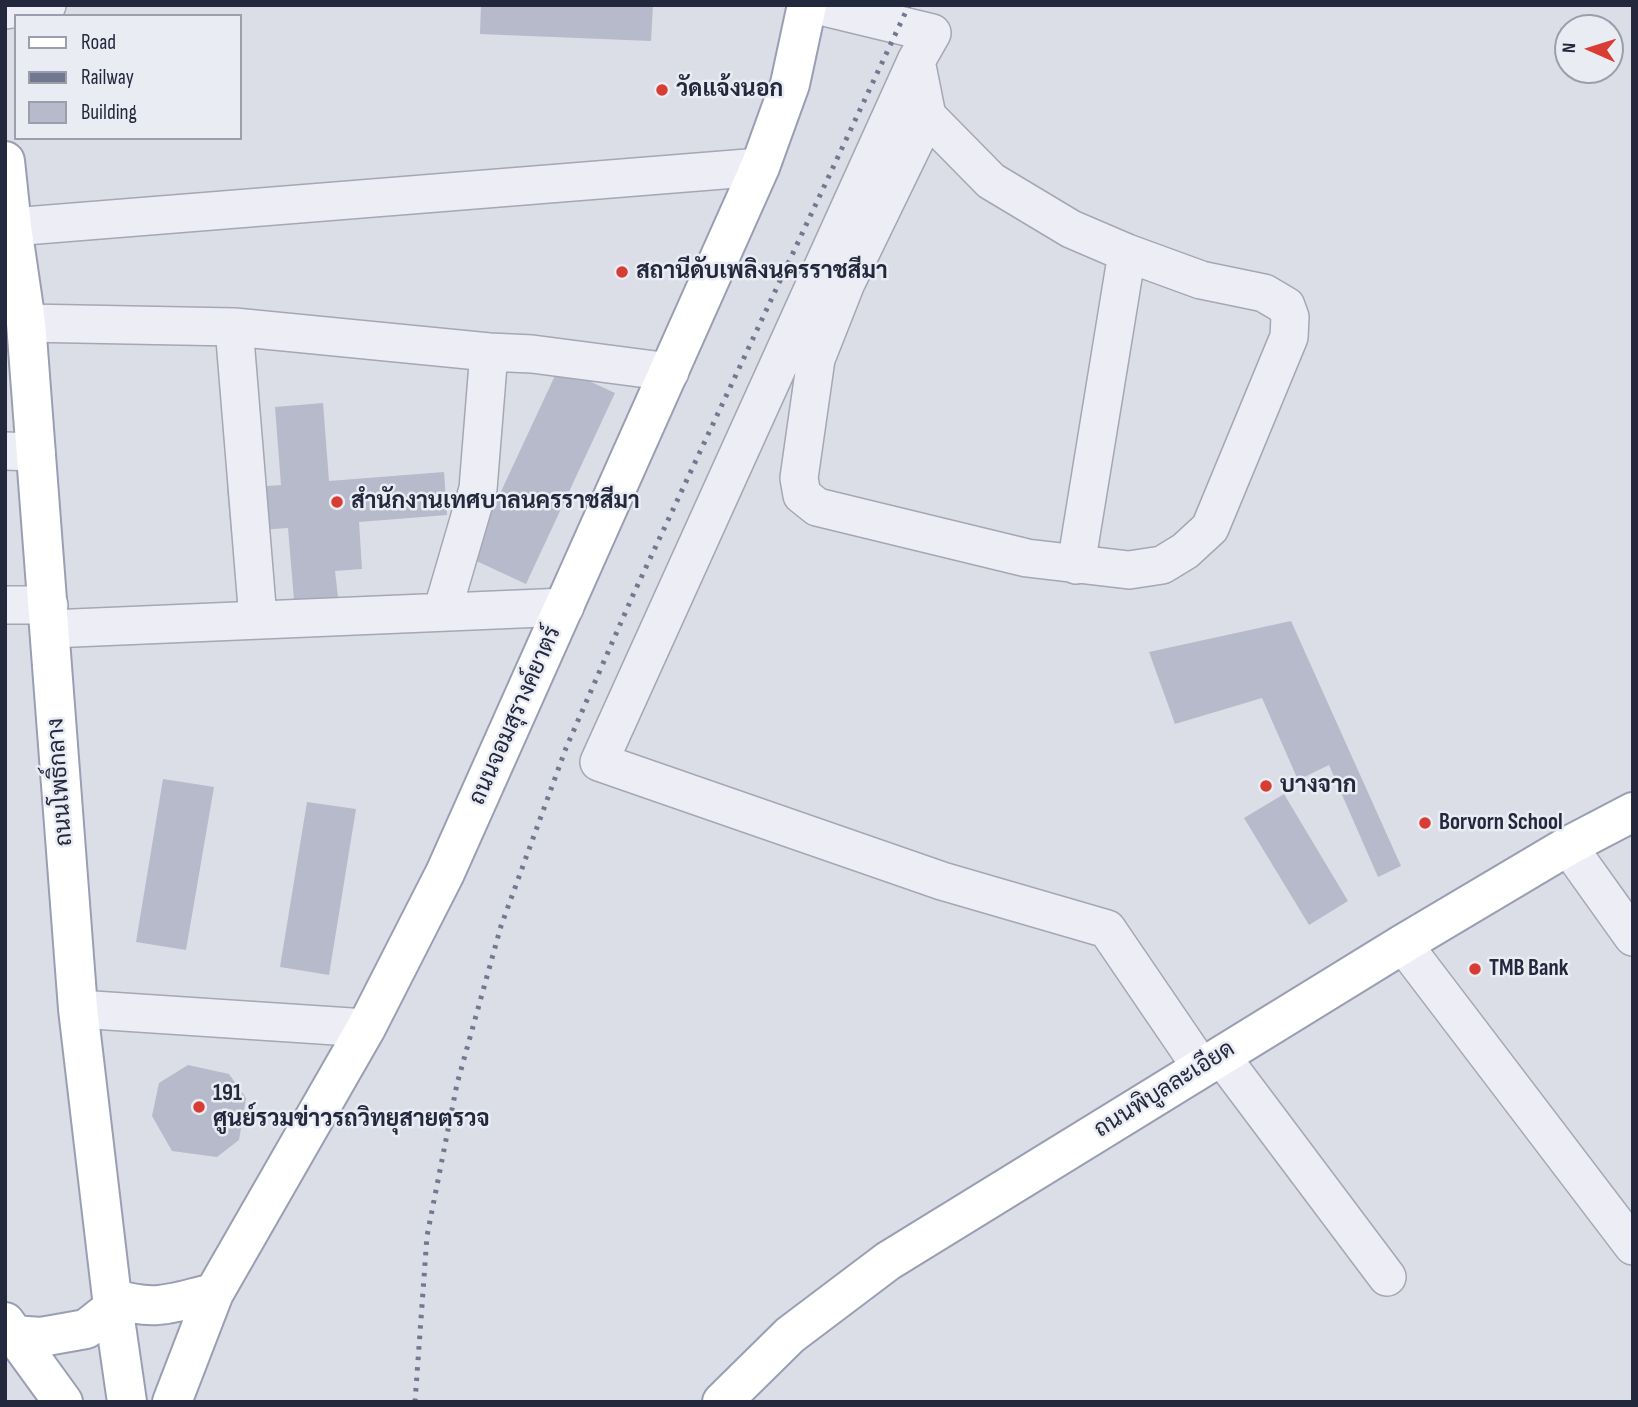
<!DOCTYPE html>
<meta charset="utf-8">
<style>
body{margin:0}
#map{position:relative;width:1638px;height:1407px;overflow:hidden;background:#dbdde7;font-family:"Sofia Sans Condensed",sans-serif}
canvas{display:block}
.frame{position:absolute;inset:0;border:7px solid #24283d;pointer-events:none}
.legend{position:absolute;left:14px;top:14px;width:228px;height:126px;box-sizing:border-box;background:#eaecf4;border:2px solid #9b9eab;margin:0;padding:9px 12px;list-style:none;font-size:21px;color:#24283d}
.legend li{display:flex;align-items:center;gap:14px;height:35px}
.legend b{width:35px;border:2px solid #9b9eab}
.north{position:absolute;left:1554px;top:14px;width:70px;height:70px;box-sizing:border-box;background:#eaecf4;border:2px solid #9b9eab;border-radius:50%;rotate:273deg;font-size:19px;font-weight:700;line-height:28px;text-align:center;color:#24283d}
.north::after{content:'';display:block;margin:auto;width:24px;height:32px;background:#d83d33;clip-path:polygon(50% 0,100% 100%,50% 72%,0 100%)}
</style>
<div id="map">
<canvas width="1638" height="1407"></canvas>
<div class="frame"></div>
<ul class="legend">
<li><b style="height:9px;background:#fff"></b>Road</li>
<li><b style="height:9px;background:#737891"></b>Railway</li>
<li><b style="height:19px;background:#b7baca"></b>Building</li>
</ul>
<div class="north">N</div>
</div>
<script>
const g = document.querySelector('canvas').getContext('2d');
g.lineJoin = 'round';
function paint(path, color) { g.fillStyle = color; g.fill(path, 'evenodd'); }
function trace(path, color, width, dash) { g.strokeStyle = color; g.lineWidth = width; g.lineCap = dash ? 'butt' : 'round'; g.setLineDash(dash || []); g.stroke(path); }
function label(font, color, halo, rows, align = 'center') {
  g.font = font + ' "Sofia Sans Condensed",Sarabun,sans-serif'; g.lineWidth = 5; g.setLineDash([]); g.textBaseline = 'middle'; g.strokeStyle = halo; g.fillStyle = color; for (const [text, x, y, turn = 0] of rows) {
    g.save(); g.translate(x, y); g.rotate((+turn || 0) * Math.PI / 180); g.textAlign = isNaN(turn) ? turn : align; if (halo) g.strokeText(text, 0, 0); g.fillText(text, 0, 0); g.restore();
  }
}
const building = new Path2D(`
 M481,5h172l-2,36 -171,-7z
 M559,367l56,26 -89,191 -56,-26z
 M323,403l6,78 115,-9 3,43 -88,7 3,47 -27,2 3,26 -44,3 -6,-72 -57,4 -4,-43 54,-4 -6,-78z
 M1291,621l110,245 -23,11 -49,-112 -31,15 -36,-82 -87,26 -26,-72z
 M163,779l51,8 -28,163 -50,-8z
 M1284,794l64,107 -39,24 -65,-107z
 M307,802l49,7 -27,166 -49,-8z
 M188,1065l41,9 17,24 -7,42 -22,17 -45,-6 -20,-35 7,-33z`);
const minor = new Path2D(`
 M816,5l116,28 -16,28 -317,701 343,119 165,48 94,138
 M5,10l42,-5
 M916,61l11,55 64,65 80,48 56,24 74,27 63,13 22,13 4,11 -1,20 -79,191 -25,23 -23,14 -33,5 -102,-12 -210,-51 -15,-12 -3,-17 17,-119 30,-76 81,-167
 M12,227l748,-60
 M26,323l208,4 255,25 43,2 138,18
 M234,327l24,292
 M5,451l31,1
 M1076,565l51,-312
 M5,605h44
 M442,612l36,-123 11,-137
 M50,629l515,-22
 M1568,846l65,91
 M1403,944l230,302
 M78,1009l288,19
 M1221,1056l166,221`);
const major = new Path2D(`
 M5,161l7,66 14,96 52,686 34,289 15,104
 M112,1298c45,14 58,5 102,-5
 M5,1322l58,80
 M13,1335l28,2 45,-8 28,-22
 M172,1402l42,-109 152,-265 79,-155 315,-706 30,-83 17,-79
 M722,1402l68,-67 98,-74 515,-317 165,-98 65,-34`);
const rail = new Path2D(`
 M415,1402l12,-166 30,-152 44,-158 65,-178 67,-153 276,-590`);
const markers = [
 [662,90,7,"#d83d33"],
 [622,272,7,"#d83d33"],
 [337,502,7,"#d83d33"],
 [1266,786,7,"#d83d33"],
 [1425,823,7,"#d83d33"],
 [1475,969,7,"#d83d33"],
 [199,1107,7,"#d83d33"]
];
const poiNames = [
 ["วัดแจ้งนอก",676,90],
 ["สถานีดับเพลิงนครราชสีมา",636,272],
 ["สำนักงานเทศบาลนครราชสีมา",351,502],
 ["บางจาก",1280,786],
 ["Borvorn School",1439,823],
 ["TMB Bank",1489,969],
 ["191",213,1094],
 ["ศูนย์รวมข่าวรถวิทยุสายตรวจ",213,1120]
];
const streetNames = [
 ["ถนนจอมสุรางค์ยาตร์",516,716,-66],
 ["ถนนโพธิ์กลาง",61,782,-94],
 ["ถนนพิบูลละเอียด",1165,1090,-32]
];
paint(building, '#b7baca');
trace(minor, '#a4a7b4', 40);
trace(major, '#999eb3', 42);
trace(minor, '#edeef5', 37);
trace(major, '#fff', 38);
trace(rail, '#737891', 5, [3.5, 7]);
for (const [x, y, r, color] of markers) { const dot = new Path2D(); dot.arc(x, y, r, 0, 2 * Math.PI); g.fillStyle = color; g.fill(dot); trace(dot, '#eaecf4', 2.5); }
label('bold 23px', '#24283d', '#eaecf4', poiNames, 'left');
label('23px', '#24283d', '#eaecf4', streetNames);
</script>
